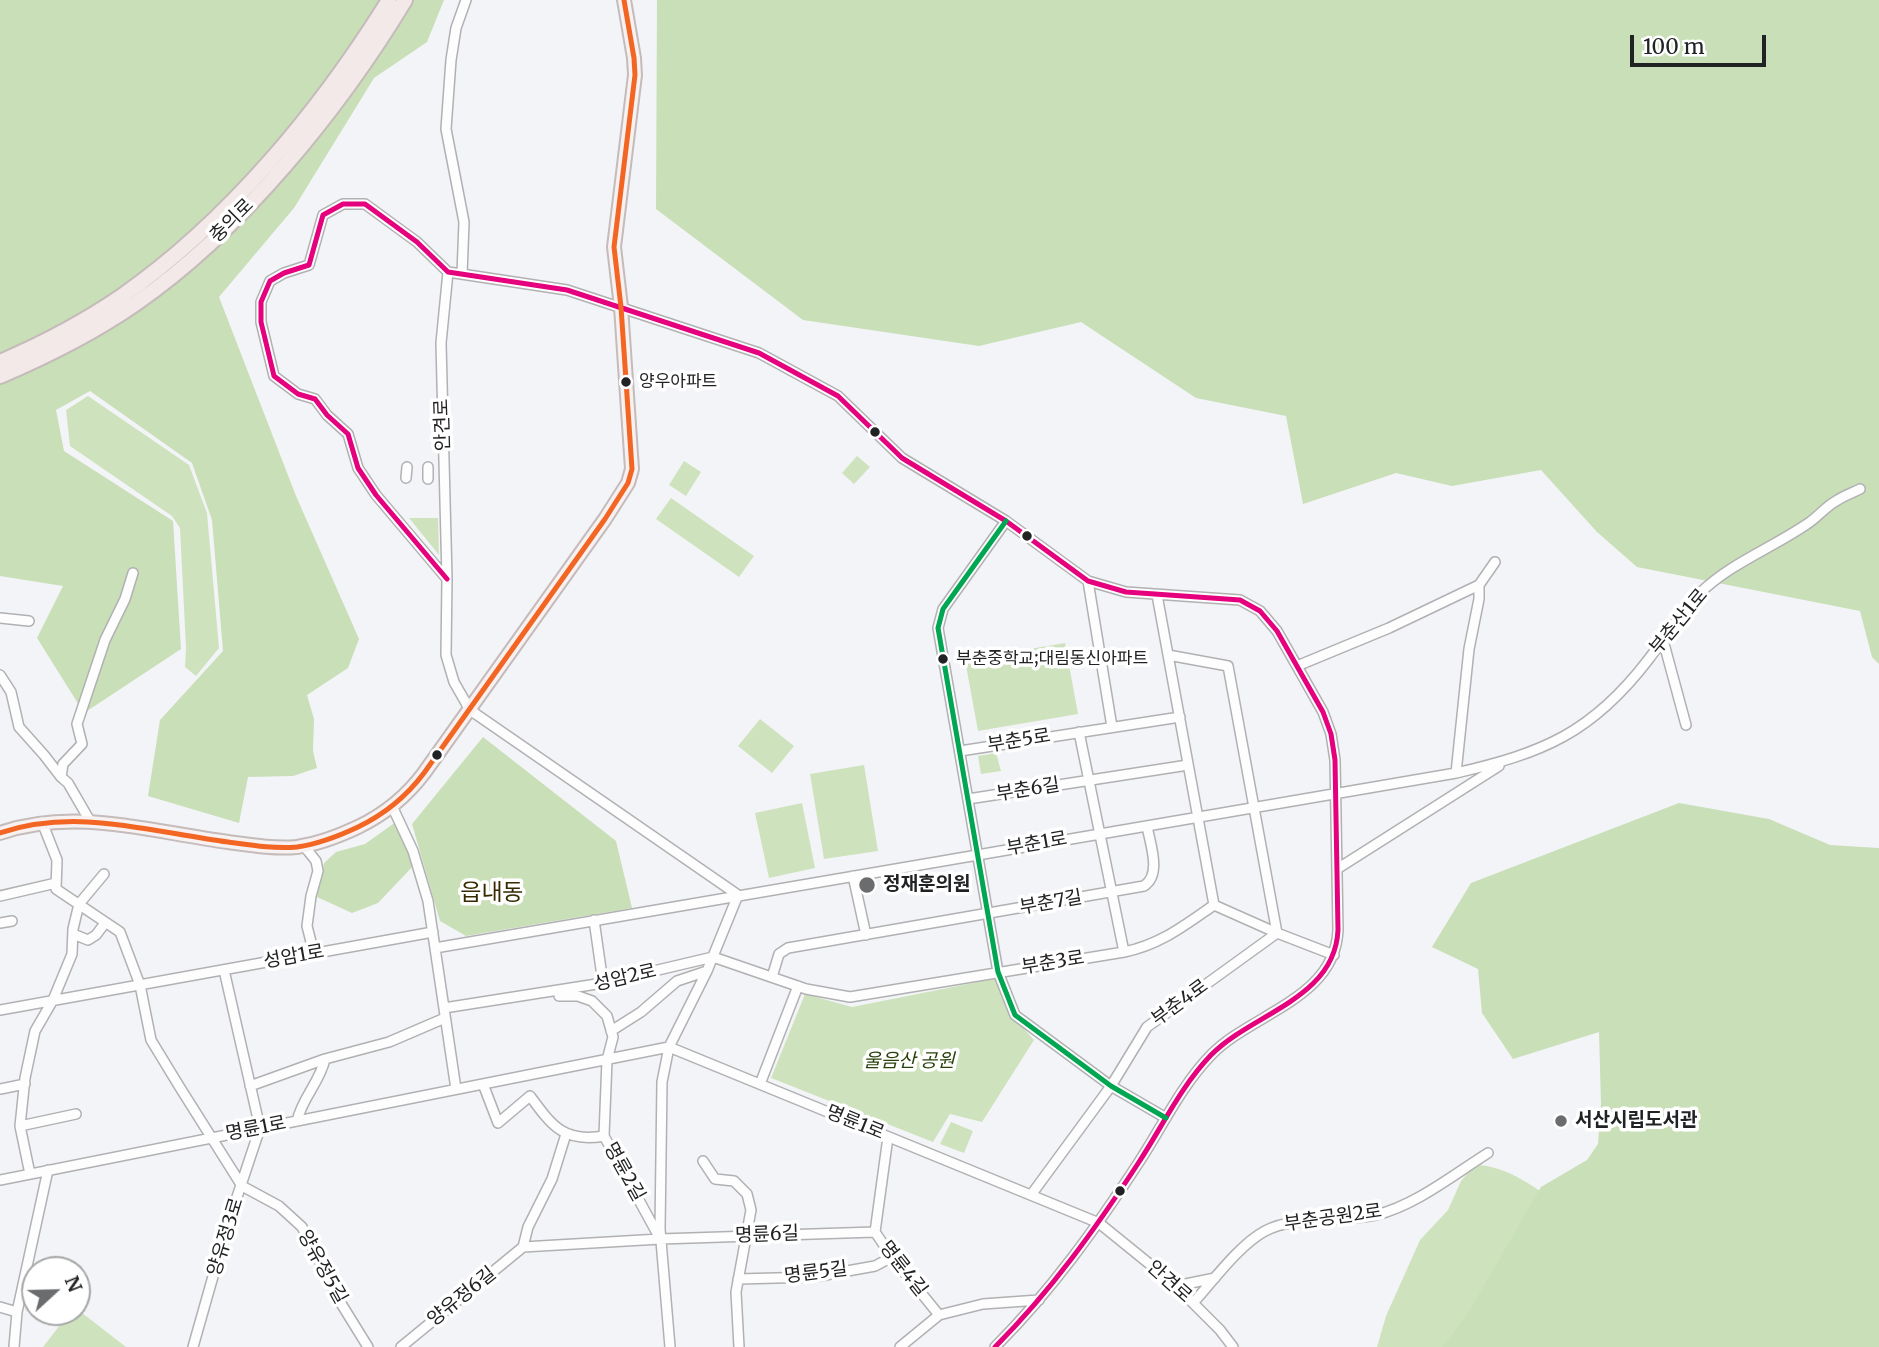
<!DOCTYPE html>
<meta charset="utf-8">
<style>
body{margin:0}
#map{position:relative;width:1879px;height:1347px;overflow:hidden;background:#f3f4f7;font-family:Merriweather,serif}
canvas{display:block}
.north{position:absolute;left:21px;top:1256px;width:70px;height:70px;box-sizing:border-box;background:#fff;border:2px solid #a6a7a7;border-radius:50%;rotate:68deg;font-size:19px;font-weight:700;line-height:28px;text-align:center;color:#212224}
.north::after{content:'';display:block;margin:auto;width:24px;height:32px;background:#6a6c6e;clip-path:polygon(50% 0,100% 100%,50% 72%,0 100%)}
.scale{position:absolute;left:1630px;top:35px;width:136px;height:32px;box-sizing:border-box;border:4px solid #212224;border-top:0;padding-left:9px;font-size:21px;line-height:24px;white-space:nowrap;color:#212224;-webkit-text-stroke:5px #fff;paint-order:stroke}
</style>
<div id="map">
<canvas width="1879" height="1347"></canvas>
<div class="north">N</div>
<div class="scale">100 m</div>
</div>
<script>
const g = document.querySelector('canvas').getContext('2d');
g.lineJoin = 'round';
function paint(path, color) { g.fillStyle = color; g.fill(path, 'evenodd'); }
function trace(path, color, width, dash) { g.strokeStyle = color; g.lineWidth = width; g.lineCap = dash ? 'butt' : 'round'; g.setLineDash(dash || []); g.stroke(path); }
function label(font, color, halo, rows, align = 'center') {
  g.font = font + ' Merriweather,"Noto Sans KR",serif'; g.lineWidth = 7; g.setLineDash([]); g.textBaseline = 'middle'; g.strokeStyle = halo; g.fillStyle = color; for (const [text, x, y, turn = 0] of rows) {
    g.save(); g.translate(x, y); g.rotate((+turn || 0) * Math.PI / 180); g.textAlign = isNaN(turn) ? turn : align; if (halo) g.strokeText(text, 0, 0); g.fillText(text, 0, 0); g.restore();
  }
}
const green = new Path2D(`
 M88,396l101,69 18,48 12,135 -23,28 -11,-9 1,-19 -6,-120 -8,-12 -102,-70 -4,-36z
 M857,456l13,11 -16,17 -12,-11z
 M684,461l17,11 -15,24 -17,-11z
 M671,498l83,58 -15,21 -83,-58z
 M409,518h29l1,37z
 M1065,643l13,71 -100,17 -13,-71z
 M760,719l34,27 -22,27 -34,-27z
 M996,753l5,18 -20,3 -3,-18z
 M864,765l14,86 -54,8 -14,-85z
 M802,803l13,65 -46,10 -14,-65z
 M998,978l12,35 24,27 -52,82 -32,-8 -17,28 -162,-64 34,-84 47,13z
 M951,1122l22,9 -9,22 -24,-9z
 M1475,1165c33,0 62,25 89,41l-76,141h-111l9,-31 34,-76 28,-30 13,-29z
 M77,1309l49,38h-83l27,-35h7z`);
const forest = new Path2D(`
 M0,0h444l-17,42 -53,36 -80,130 -75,89 77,199 63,143 -11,29 -41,27 7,24 -1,32 4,17 -24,8 -45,1 -9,46 -91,-27 12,-76 63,-69 -11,-131 -20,-57 -102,-72 -34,19 8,41 109,70 8,128 -97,64 -47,-75 26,-52 -63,-10z
 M657,0h1222v664l-7,-7 -12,-46 -223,-44 -40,-35 -56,-62 -89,16 -56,-13 -93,31 -17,-88 -90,-18 -115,-76 -102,24 -176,-26 -147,-111z
 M483,737l133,104 16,67 -166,28 -26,-15 -28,-97z
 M1679,803l90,16 61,26 49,3v499h-436l27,-37 71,-123 46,-27 11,-16 3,-40 -2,-72 -86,27 -31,-46 -4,-44 -46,-22 39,-64z
 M400,819l15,45 -37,39 -26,10 -35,-16 7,-34 12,-11 29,-8z`);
const minor = new Path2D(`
 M448,272l-7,71 6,236 -1,76 8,27 16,28 268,185
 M462,274l2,-52 -18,-93 5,-69 5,-32 10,-28
 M428,467v12
 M406,478l1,-11
 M1006,521l-63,88 -5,19 60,344 17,43 96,71 55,32
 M447,579l-71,-84 -18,-27 -10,-34 -21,-19 -12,-16 -17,-5 -24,-18 -13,-54v-20l9,-21 14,-8 25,-8 14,-50 20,-11h22l52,38 31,30 119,18 192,63 79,43 64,62 104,63 82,60 38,11 114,8 20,11 17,20 46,81 8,22 4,26 3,170c-3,69 -86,83 -127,125 -30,31 -49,72 -72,107 -43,66 -88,129 -144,185
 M1088,581l24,146
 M0,618l29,3
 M1663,640l23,85
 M1297,666l92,-38 90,-43
 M0,675l11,17 8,35 25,28 17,22 7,6 22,38
 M1079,732l45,220
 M960,751l220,-34
 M1456,773l13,-124 10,-50v-14l16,-23
 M61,777l2,-13 19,-20 -5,-20 28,-84 20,-41 8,-26
 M968,799l220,-34
 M392,806l21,45 15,50 28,188
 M42,822l15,38 -1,29 64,43 20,53 11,55 28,46 63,100 37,20 23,21 40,78 26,42
 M304,846l12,15 2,10 -7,25 -4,30 7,28
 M1337,869l162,-103
 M853,876l13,59
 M0,896l56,-13
 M1214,905l63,28 57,22
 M594,920l9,63
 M0,923l12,-2
 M73,934l15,6 8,-5 9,-12
 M435,948l1021,-175c87,-20 136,-40 192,-113 17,-22 32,-47 52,-67 31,-30 72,-45 107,-69 10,-6 18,-17 29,-23 7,-5 16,-8 24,-12
 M772,977l7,-23 9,-6 356,-62c18,-12 6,-42 3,-60
 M559,996h19l14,5 15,15 6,21 -6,23 -3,76 54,99
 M444,1008l159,-25 110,-26 93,32 44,8 274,-45c36,-7 61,-27 90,-47l-57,-310
 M0,1010l433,-78
 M611,1031l30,-19 36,-31 30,-10
 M483,1084l15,39 32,-27c22,30 34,47 74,40
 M760,1084l38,-98
 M250,1086l75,-27 64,-17 56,-24
 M0,1089l25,-5
 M297,1121c5,-23 23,-39 28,-62
 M20,1126l56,-12
 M888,1137l-13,95 17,25 47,58
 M703,1161l12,18 19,2 13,13 4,16 -15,82 3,55
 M30,1174l-10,-48 5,-48 10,-47 18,-31 19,-46 1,-25 6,-25 25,-30
 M0,1180l669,-133 430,176 74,60 47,47 13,17
 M1031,1195l80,-109 36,-59 130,-94 -49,-267 -60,-11
 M523,1247l5,-20 24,-48 14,-45
 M738,1279l76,-2 61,-11 17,-9
 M1176,1286l39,-8
 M1193,1303c20,-22 46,-58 72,-72 30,-16 76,-8 111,-16 40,-10 77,-40 112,-62
 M0,1307l17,5
 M14,1347l3,-35 31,-142
 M193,1347l34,-120 33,-99 -36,-158
 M401,1347l122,-100 137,-8 215,-7
 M670,1347l-10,-118 2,-147 7,-35 38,-76 31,-76
 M900,1347l39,-32 44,-11 56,-4`);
const major = new Path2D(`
 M0,833c76,-26 151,-1 228,9 22,3 46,7 69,5 21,-3 42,-11 61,-20 27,-13 48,-30 66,-54l181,-254 23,-36 4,-14 -11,-162 -7,-60 21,-172 -1,-17 -10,-58`);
const highway = new Path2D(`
 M0,362c42,-18 84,-40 122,-66 107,-75 198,-185 267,-296
 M0,376c47,-20 93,-43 135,-72 106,-73 204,-195 270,-304`);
const bus1 = new Path2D(`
 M447,579l-71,-84 -18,-27 -10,-34 -21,-19 -12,-16 -17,-5 -24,-18 -13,-54v-20l9,-21 14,-8 25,-8 14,-50 20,-11h22l52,38 31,30 119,18 192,63 79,43 64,62 104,63 82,60 38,11 114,8 20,11 17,20 46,81 8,22 4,26 3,170c-3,69 -86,83 -127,125 -30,31 -49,72 -72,107 -43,66 -88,129 -144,185`);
const bus2 = new Path2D(`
 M1006,521l-63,88 -5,19 60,344 17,43 96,71 55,32`);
const bus3 = new Path2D(`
 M0,833c76,-26 151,-1 228,9 22,3 46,7 69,5 21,-3 42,-11 61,-20 27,-13 48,-30 66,-54l181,-254 23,-36 4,-14 -11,-162 -7,-60 21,-172 -1,-17 -10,-58`);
const markers = [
 [626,382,6,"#212224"],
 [875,432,6,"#212224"],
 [1027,536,6,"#212224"],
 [943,659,6,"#212224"],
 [437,755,6,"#212224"],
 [867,885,9,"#6a6c6e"],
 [1561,1121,7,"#6a6c6e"],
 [1120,1191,6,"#212224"]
];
const busNames = [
 ["양우아파트",639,382],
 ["부춘중학교;대림동신아파트",956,659]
];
const streetNames = [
 ["충의로",232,221,-45],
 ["안견로",443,425,-92],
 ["부춘산1로",1679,622,-50],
 ["부춘5로",1019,741,-9],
 ["부춘6길",1028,790,-9],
 ["부춘1로",1037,844,-10],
 ["부춘7길",1051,903,-10],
 ["성암1로",294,957,-10],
 ["부춘3로",1053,963,-9],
 ["성암2로",625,978,-13],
 ["부춘4로",1180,1003,-36],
 ["명륜1로",855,1123,22],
 ["명륜1로",256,1129,-11],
 ["명륜2길",624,1172,61],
 ["부춘공원2로",1333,1218,-8],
 ["명륜6길",767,1235,-2],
 ["양유정3로",226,1237,-73],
 ["양유정5길",322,1267,61],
 ["명륜4길",903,1269,52],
 ["명륜5길",816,1273,-7],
 ["안견로",1169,1282,42],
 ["양유정6길",462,1297,-39]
];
const poiNames = [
 ["정재훈의원",883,885],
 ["서산시립도서관",1575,1121]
];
const parkNames = [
 ["울음산 공원",909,1062]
];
const quarterNames = [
 ["읍내동",492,893]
];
paint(green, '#cee3bd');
paint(forest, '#c9dfb7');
trace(minor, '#b1b1b3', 12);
trace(major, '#c4bbba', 16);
trace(highway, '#c4bbba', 18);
trace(minor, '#fdfdfe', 9);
trace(major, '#f7f1f1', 12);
trace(highway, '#f3e9e8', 14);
trace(bus1, '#e5007d', 5);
trace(bus2, '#00a651', 5);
trace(bus3, '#f26522', 5);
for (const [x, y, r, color] of markers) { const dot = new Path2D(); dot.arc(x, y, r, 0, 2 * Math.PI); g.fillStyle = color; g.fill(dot); trace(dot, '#fff', 2.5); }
label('17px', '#212224', '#fff', busNames, 'left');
label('19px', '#212224', '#fff', streetNames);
label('bold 19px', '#212224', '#fff', poiNames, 'left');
label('italic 19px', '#2a420c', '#fff', parkNames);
label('23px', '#372a00', '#fff', quarterNames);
</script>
